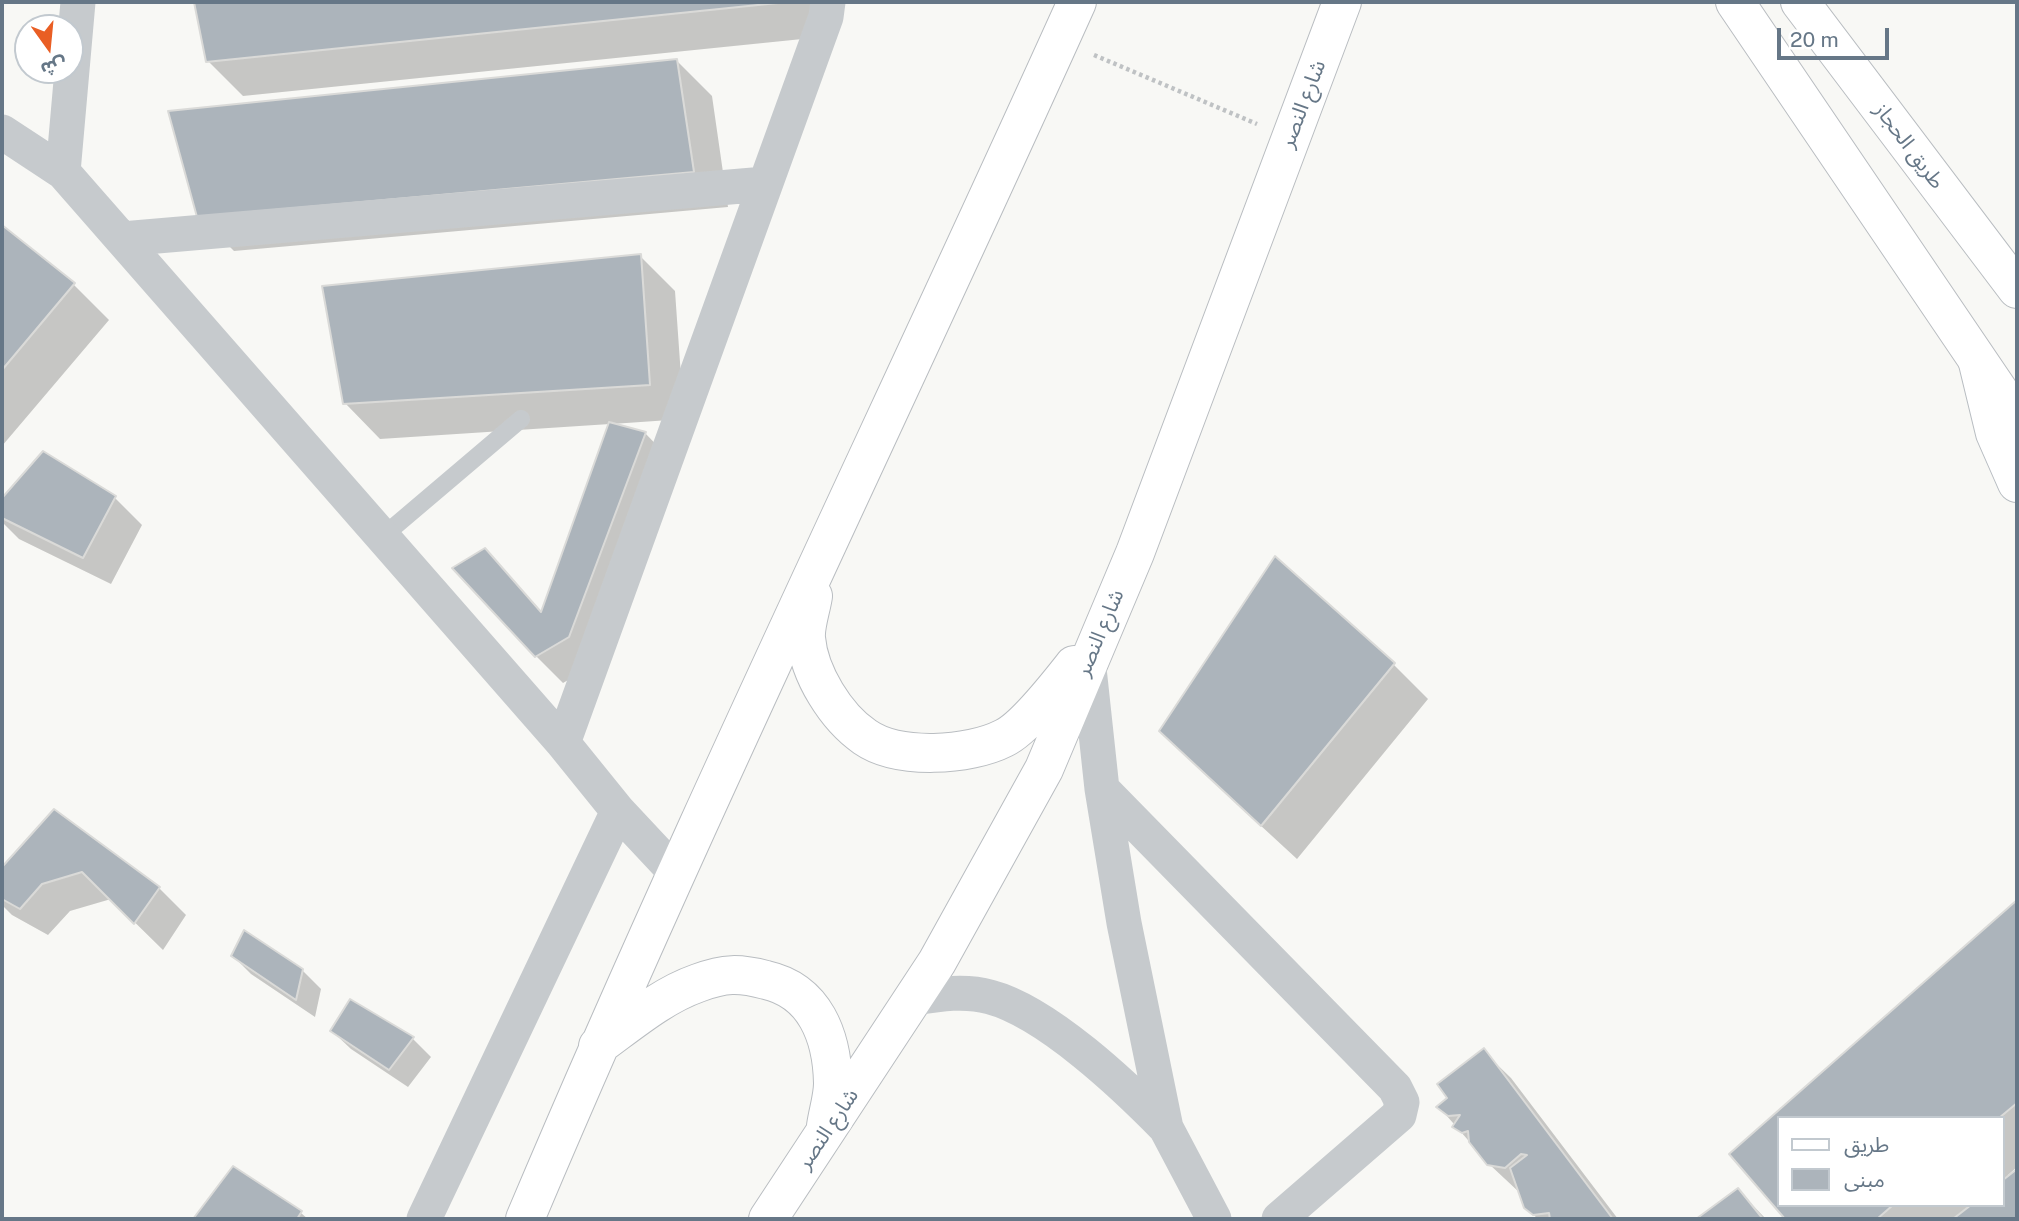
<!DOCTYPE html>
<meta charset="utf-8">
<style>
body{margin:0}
#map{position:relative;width:2019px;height:1221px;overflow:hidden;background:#f8f8f5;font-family:"Public Sans","Noto Sans Arabic",sans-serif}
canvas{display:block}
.frame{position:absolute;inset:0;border:4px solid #667787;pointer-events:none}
.legend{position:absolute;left:1777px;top:1116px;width:228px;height:91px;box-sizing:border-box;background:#fff;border:2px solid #c2c9cf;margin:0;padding:9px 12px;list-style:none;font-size:21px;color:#667787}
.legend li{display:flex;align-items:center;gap:14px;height:35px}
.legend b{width:35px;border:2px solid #c2c9cf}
.north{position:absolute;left:14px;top:14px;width:70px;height:70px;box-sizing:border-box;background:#fff;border:2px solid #c2c9cf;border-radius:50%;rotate:165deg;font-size:19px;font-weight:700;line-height:28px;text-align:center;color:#667787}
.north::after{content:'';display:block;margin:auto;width:24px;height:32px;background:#e95e24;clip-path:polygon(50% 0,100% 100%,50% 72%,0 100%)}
.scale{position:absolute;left:1777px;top:28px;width:112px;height:32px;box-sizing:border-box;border:4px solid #667787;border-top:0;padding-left:9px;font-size:21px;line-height:24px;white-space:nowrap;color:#667787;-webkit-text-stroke:5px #fff;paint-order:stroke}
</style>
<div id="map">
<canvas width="2019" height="1221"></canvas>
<div class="frame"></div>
<ul class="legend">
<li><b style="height:9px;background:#fff"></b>طريق</li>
<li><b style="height:19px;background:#acb4bb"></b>مبنى</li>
</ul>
<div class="north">ش</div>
<div class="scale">20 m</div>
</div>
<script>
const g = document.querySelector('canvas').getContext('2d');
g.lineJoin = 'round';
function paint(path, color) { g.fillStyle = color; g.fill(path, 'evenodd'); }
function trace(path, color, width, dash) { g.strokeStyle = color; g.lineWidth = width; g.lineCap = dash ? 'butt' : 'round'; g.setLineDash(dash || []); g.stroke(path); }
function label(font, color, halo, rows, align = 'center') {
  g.font = font + ' "Public Sans","Noto Sans Arabic",sans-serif'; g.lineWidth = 7; g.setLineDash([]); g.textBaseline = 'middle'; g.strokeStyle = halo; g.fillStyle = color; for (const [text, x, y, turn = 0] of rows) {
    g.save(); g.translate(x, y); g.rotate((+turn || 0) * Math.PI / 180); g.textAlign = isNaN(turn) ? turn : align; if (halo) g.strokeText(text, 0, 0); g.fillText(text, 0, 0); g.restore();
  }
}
const shadow = new Path2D(`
 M196,2h622l4,35 -579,59 -35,-35z
 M677,61l35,35 16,111 -494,44 -35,-35z
 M2,227l72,58 35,35 -107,126z
 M640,256l35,35 9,128 -72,5 33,9 27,28 -76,203 -33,19 -27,-27 -51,-106 58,63 67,-189 -230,15 -35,-36z
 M43,453l72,45 27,27 -31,59 -92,-45 -17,-17v-21z
 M1393,664l35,35 -131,160 -101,-93z
 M55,812l104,76 27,27 -23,35 -52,-51 -41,12 -22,24 -36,-20 -10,-10v-35z
 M2017,903v264l-9,8 2,2 7,-6v48h-230l-56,-64zM1779,1118h224v87h-224z
 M233,956l69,14 19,19 -6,28 -64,-43z
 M332,1031l81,8 18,18 -23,30 -57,-38z
 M1483,1051l28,27 107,141h-80l-13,-12 -5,-14 -31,-29 -50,-57 11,-9z
 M234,1168l67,45 7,6h-112z
 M1738,1190l28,29h-67z`);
const building = new Path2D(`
 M194,2h593l-581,60z
 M677,59l17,113 -497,45 -29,-106z
 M2,225l73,58 -73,87z
 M641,254l9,131 -307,19 -21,-118z
 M609,422l37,10 -77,205 -34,20 -83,-89 33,-20 56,64z
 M43,451l73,45 -33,62 -81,-40v-20z
 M1275,556l120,107 -134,163 -102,-95z
 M54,809l106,78 -26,37 -52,-52 -40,12 -22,25 -18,-10v-32z
 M2017,900v203l-18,15h-220v87h114l-16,14h-92l-56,-65z
 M244,930l59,39 -7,31 -65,-44z
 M350,999l64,38 -25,33 -59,-39z
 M1484,1048l129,171h-63l-1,-6 -16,2 -9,-7 -14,-40 17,-13 -6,-1 -16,14 -18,-3 -18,-23 -1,-11 -6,2 -10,-6 8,-12 -12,1 -12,-9 11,-9 -10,-14z
 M233,1166l69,45 -5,8h-104z
 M2017,1169v50h-64l18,-14h32v-25z
 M1738,1188l25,31h-67z`);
const path = new Path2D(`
 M1094,55l163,69`);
const lane = new Path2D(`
 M382,537l139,-118`);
const street = new Path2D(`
 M2,132l61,40 500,571 55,68 58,62
 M63,172l15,-170
 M122,239l643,-55
 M1088,659l14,130 22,134 42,205 48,91
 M563,743l263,-726 2,-15
 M1102,789l293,299 7,14 -3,13 -120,104
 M915,998c25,-4 50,-8 75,-1 57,15 135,89 176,131
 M424,1219l194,-408`);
const secondary = new Path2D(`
 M1978,363l17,70 22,50`);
const primary = new Path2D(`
 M1735,2l282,416
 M1800,2l217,287
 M813,596c-2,13 -8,30 -7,42 3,36 30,79 59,99 33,23 104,19 139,1 21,-10 55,-54 70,-73
 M598,1046c32,-23 63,-50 100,-63 27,-10 41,-10 68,-3 49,11 66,56 67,103 0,14 -5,29 -7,43
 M525,1219c173,-410 369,-811 552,-1217
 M768,1219l169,-257 107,-193 91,-216 207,-551`);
const streetNames = [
 ["شارع النصر",1303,104,-69],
 ["طريق الحجاز",1909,146,53],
 ["شارع النصر",1100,633,-67],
 ["شارع النصر",828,1129,-56]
];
paint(shadow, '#0003');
paint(building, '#acb4bb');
trace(building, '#dadad8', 2);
trace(secondary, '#b8bdc2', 40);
trace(primary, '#b9bdc1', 40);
trace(path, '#bfc2c4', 4.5, [3.5, 3.5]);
trace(lane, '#c6cacd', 18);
trace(street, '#c6cacd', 35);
trace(secondary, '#fff', 38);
trace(primary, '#fff', 38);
label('21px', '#667787', '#fff', streetNames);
</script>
